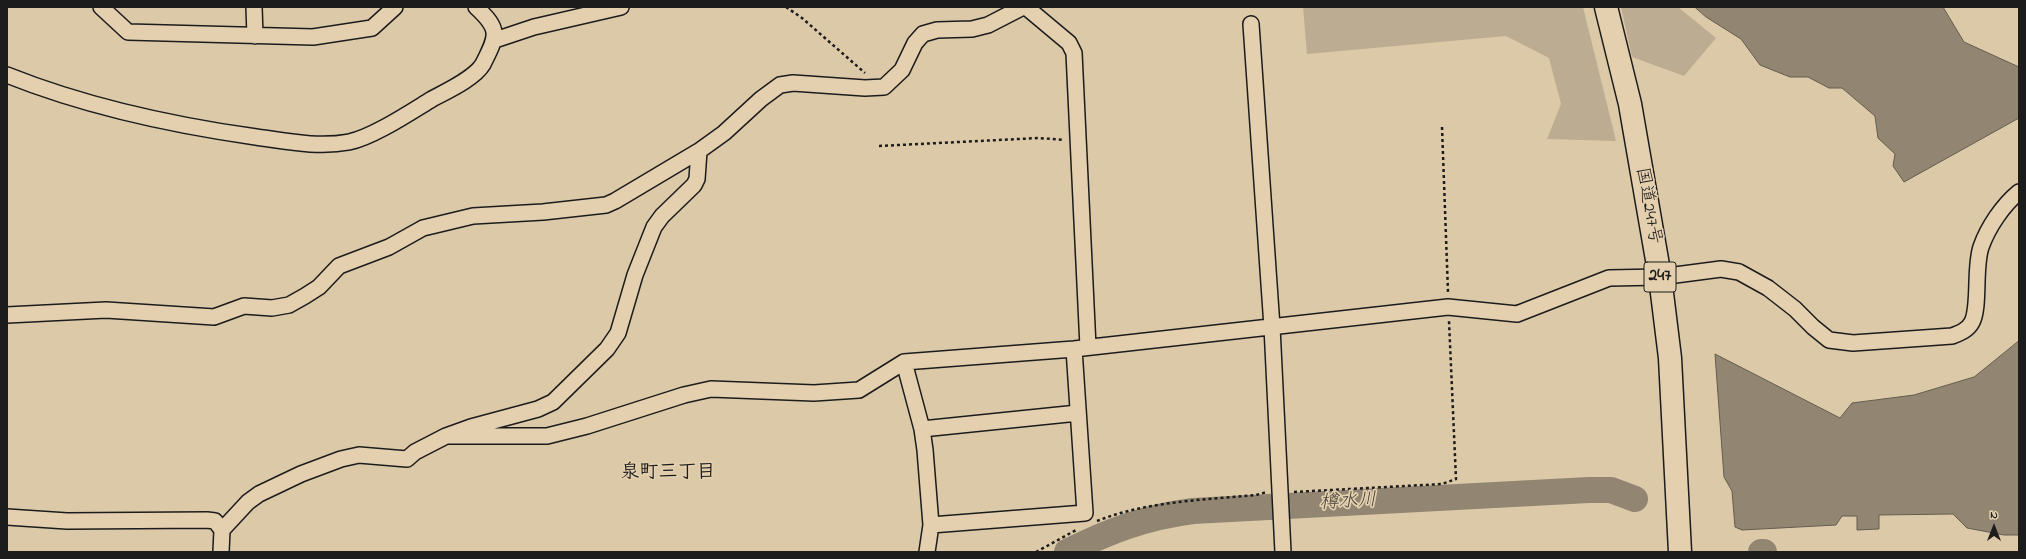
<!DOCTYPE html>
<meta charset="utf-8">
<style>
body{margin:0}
#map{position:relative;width:2026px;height:559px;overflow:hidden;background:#dcc9a8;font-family:"Indie Flower",sans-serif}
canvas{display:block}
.frame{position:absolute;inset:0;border:8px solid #1c1c1c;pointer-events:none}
.north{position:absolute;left:1974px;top:507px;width:40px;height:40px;-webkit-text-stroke:3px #e4d0ae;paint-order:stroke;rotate:0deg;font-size:11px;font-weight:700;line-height:16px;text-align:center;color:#1c1c1c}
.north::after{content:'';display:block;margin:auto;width:14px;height:18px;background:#1c1c1c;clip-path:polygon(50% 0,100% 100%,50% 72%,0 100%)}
</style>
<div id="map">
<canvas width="2026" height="559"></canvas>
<div class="frame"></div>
<div class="north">N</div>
</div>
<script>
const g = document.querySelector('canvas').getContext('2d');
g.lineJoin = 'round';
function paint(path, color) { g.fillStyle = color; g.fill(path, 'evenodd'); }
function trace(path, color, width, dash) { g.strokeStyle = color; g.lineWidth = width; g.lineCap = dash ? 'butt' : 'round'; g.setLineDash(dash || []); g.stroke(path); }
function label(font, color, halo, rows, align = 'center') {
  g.font = font + ' "Indie Flower","Klee One",sans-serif'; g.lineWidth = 3.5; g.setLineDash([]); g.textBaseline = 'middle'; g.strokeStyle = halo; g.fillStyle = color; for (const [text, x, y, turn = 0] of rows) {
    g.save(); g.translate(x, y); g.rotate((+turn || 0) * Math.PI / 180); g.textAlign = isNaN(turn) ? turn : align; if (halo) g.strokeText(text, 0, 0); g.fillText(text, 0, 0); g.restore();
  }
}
const green = new Path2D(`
 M1303,7h280l33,134 -69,-2 14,-35 -12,-46 -43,-22 -199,18z
 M1621,7h57l38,31 -32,38 -52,-19z`);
const water = new Path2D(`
 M1695,7h248l21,35 55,25v51l-115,64 -11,-16 2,-12 -17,-16 -3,-22 -33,-28h-13l-21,-11h-18l-30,-12 -19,-26 -35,-22z
 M2019,341v194h-15l-37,-7 -14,-14 -74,1v14l-22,1v-14h-15l-6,9 -94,5 -7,-3 -3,-36 -8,-14 -9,-123 125,64 12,-15 62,-8 60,-18z`);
const river = new Path2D(`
 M1067,552c42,-21 79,-35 126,-41l396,-21h22l24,9
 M1761,552h3`);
const path = new Path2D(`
 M786,7l16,11 63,55
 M1442,127l6,165
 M879,146l160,-8 25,2
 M1294,492l148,-8 14,-5 -7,-158
 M1097,521c50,-20 107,-21 159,-26l11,-3
 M1036,552l42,-23`);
const street = new Path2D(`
 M101,7l27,25 185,5 59,-9 23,-21
 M254,7l1,29
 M1026,7l43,36 5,10 14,294
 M1251,24l21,303 11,225
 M495,40l39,-13 87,-20
 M7,75c80,32 164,50 249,62 30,4 62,11 93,5 24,-5 60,-29 83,-43 15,-8 43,-21 51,-35 14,-28 18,-34 -7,-57
 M7,315l99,-5 108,7 30,-11 28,2 17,-3 16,-9 14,-9 20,-21 50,-19 34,-19 50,-12 70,-4 63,-7 9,-4 84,-50
 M904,362l18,67 3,21 6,75 -4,27
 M922,429l156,-16
 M446,436h101l40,-10 97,-31 27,-6 103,4 45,-3 45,-28 170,-13 374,-42 69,7 92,-36 51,-1 61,-8 18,3 29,16 27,21 18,18 16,13 24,3 99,-7c8,-3 16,-6 20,-14 8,-15 2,-55 9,-75 7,-20 22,-42 38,-55
 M7,517l60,4 140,-1 8,1 7,9
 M931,525l154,-12 -11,-164
 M221,552l1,-22 26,-28 11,-8 42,-20 40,-15 18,-4 48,4 8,-7 31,-16 25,-9 67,-18 15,-7 54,-53 11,-16 17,-58 19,-48 8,-11 32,-31 3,-6 2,-28 25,-18 37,-34 19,-14 13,-2 72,5 19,-1 18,-17 13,-27 8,-9 14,-4 35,-1 16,-4 35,-18`);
const highway = new Path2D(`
 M1606,7l24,97 30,173 10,81 10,194`);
const shields = [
 [1660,277,32]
];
const shieldNames = [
 ["247",1660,277]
];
const streetNames = [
 ["国道247号",1647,206,80]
];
const neighbourhoodNames = [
 ["泉町三丁目",668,474]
];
const waterNames = [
 ["樽水川",1348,503,-3]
];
paint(green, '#bcac91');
paint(water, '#928672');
trace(water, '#635c50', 1);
trace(river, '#928672', 26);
trace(street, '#1c1c1c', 18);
trace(highway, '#1c1c1c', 25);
trace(path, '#1c1c1c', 2.5, [3, 3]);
trace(street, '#e4d0ae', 15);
trace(highway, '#e4d0ae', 22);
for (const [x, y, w] of shields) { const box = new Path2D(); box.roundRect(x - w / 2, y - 15, w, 30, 3); g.fillStyle = '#e4d0ae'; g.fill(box); trace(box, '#1c1c1c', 1); }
label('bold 17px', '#1c1c1c', null, shieldNames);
label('18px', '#1c1c1c', '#e4d0ae', streetNames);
label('bold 19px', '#1c1c1c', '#e4d0ae', neighbourhoodNames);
label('italic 19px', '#45413a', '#e4d0ae', waterNames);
</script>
